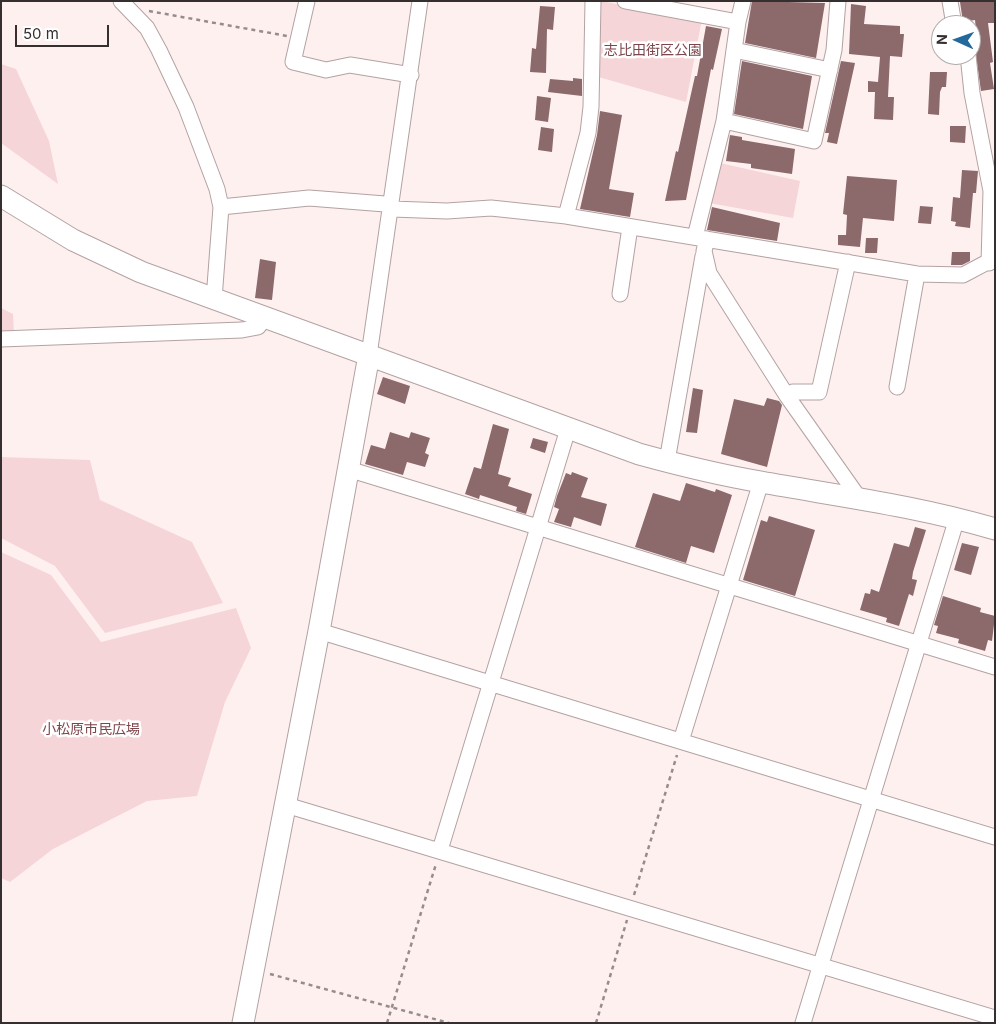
<!DOCTYPE html>
<meta charset="utf-8">
<style>
body{margin:0}
#map{position:relative;width:996px;height:1024px;overflow:hidden;background:#fff0f0;font-family:Inter,sans-serif}
canvas{display:block}
.frame{position:absolute;inset:0;border:2px solid #362f30;pointer-events:none}
.north{position:absolute;left:931px;top:15px;width:50px;height:50px;box-sizing:border-box;background:#fff;border:1px solid #afacac;border-radius:50%;rotate:272deg;font-size:14px;font-weight:700;line-height:20px;text-align:center;color:#362f30}
.north::after{content:'';display:block;margin:auto;width:18px;height:22px;background:#23699d;clip-path:polygon(50% 0,100% 100%,50% 72%,0 100%)}
.scale{position:absolute;left:15px;top:25px;width:94px;height:22px;box-sizing:border-box;border:2px solid #362f30;border-top:0;padding-left:6px;font-size:15px;line-height:18px;white-space:nowrap;color:#362f30;-webkit-text-stroke:4px #fff;paint-order:stroke}
</style>
<div id="map">
<canvas width="996" height="1024"></canvas>
<div class="frame"></div>
<div class="north">N</div>
<div class="scale">50 m</div>
</div>
<script>
const g = document.querySelector('canvas').getContext('2d');
g.lineJoin = 'round';
function paint(path, color) { g.fillStyle = color; g.fill(path, 'evenodd'); }
function trace(path, color, width, dash) { g.strokeStyle = color; g.lineWidth = width; g.lineCap = dash ? 'butt' : 'round'; g.setLineDash(dash || []); g.stroke(path); }
function label(font, color, halo, rows, align = 'center') {
  g.font = font + ' Inter,"Noto Sans JP",sans-serif'; g.lineWidth = 5; g.setLineDash([]); g.textBaseline = 'middle'; g.strokeStyle = halo; g.fillStyle = color; for (const [text, x, y, turn = 0] of rows) {
    g.save(); g.translate(x, y); g.rotate((+turn || 0) * Math.PI / 180); g.textAlign = isNaN(turn) ? turn : align; if (halo) g.strokeText(text, 0, 0); g.fillText(text, 0, 0); g.restore();
  }
}
const green = new Path2D(`
 M600,1l102,18 -16,83 -91,-26z
 M1,64l15,5 33,72 9,43 -57,-41z
 M720,163l80,18 -7,37 -84,-15z
 M1,308l12,6 1,22 -13,-1z
 M1,457l89,3 10,40 92,42 31,61 -118,30 -50,-67 -54,-28z
 M1,552l50,23 50,67 135,-34 15,40 -26,54 -28,94 -50,5 -94,48 -43,33 -9,-4z`);
const building = new Path2D(`
 M752,1l73,2 -9,55 -71,-15z
 M995,1v22h-7l5,39 -3,1 4,26 -13,2 -7,-49 3,-1 -2,-21 -12,2 -3,-20z
 M851,4l15,2 -2,18 36,2v8h4l-2,23 -12,-1 -2,41h6l-1,23 -19,-1 1,-27h-7v-11l10,1 2,-25 -31,-3z
 M540,6l15,1 -2,23 -6,-1 -1,44 -16,-1 2,-24 4,1z
 M706,26l16,3 -9,41 -2,-1 -25,131 -21,1 11,-50 2,1 17,-76h2z
 M742,61l70,15 -9,53 -69,-15z
 M841,61l14,2 -18,81 -10,-2 2,-9h-4z
 M930,72h17l-1,15h-4l-2,5 -1,23 -11,-1z
 M573,78l9,1v17l-34,-4 2,-13 23,2z
 M537,96l14,2 -3,24 -13,-2z
 M600,111l22,4 -13,74 25,4 -4,24 -50,-8 17,-74z
 M950,126h16l-1,17 -15,-1z
 M541,127l13,2 -2,23 -14,-2z
 M730,135l12,2v3l53,9 -3,25 -41,-6v-4l-25,-3z
 M962,170l16,1 -2,22h-3l-3,35 -15,-2 1,-4 -5,-1 2,-24 7,1z
 M847,176l50,4 -3,41 -31,-3 -3,29 -22,-2v-10h8l1,-20 -4,-1z
 M920,206l13,1 -2,17 -13,-1z
 M712,207l68,16 -3,18 -70,-11z
 M866,238h12l-1,15h-12z
 M952,252h18v9l-8,4h-11z
 M260,259l16,3 -4,38 -17,-2z
 M383,377l27,9 -5,18 -28,-10z
 M693,388l10,2 -6,43 -11,-1z
 M767,398l12,3 3,4 -15,62 -46,-13 13,-55 30,7z
 M493,424l16,5 -11,45 13,4 -3,8 24,8 -6,20 -10,-3 1,-4 -37,-12 -1,4 -14,-5 9,-27 7,2z
 M390,432l19,6 2,-6 19,6 -5,15 4,2 -4,12 -18,-5 -4,13 -38,-11 6,-19 14,4z
 M533,438l15,4 -3,11 -15,-5z
 M572,472l16,6 -7,19 26,7 -6,22 -27,-9 -3,10 -17,-5 5,-13 -5,-2 3,-11 9,-23 5,2z
 M686,483l29,9 1,-3 16,6 -18,58 -23,-7 -5,17 -51,-16 18,-54 27,8z
 M769,516l46,14 -20,66 -52,-16 18,-60 6,2z
 M915,527l11,3 -13,42 -1,7 5,1 -4,16 -4,-2 -10,32 -13,-4 1,-4 -27,-8 5,-17 5,1 1,-5 8,3 15,-49 15,4z
 M962,543l17,4 -8,28 -17,-5z
 M943,596l38,12 -1,4 15,4 -3,25 -4,-1 -3,11 -27,-8 1,-4 -23,-6 2,-7 -4,-1z`);
const path = new Path2D(`
 M149,11l138,25
 M634,895l43,-140
 M270,974l179,49
 M387,1023l49,-159
 M596,1023l31,-103`);
const street = new Path2D(`
 M121,1l26,27 12,22 27,57 31,82 4,18 -7,92
 M307,1l-14,61 33,8 24,-5 61,10
 M625,1l113,21
 M950,1l4,24
 M734,50l96,20
 M968,55l4,38 19,98 -2,72
 M724,121l90,20 20,-91 4,-49
 M221,207l88,-9 76,6 7,5 55,2 44,-3 75,8 351,58 46,1 32,-17
 M566,216l22,-83 3,-26 2,-106
 M695,237l29,-116 14,-99 5,-21
 M707,239l-3,12 5,22 78,123 72,102
 M620,294l10,-67
 M1,339l241,-9 16,-3 7,-9
 M369,355l51,-354
 M897,387l20,-113
 M787,396l6,-4h26l29,-130
 M667,461l36,-205
 M348,469l647,198
 M319,631l676,206
 M681,741l80,-259
 M286,805l709,213
 M440,850l128,-421
 M803,1023l154,-505`);
const secondary = new Path2D(`
 M1,196l72,44 68,32 498,182c40,11 81,21 122,28 78,14 157,24 234,47
 M243,1023l76,-392 50,-276`);
const parkNames = [
 ["志比田街区公園",653,51],
 ["小松原市民広場",91,730]
];
paint(green, '#f5d5d7');
paint(building, '#8c696b');
trace(street, '#b3a2a3', 17);
trace(secondary, '#b3a2a3', 23);
trace(path, '#978c8d', 2.5, [4, 4]);
trace(street, '#fff', 15);
trace(secondary, '#fff', 21);
label('14px', '#7c454b', '#fff', parkNames);
</script>
